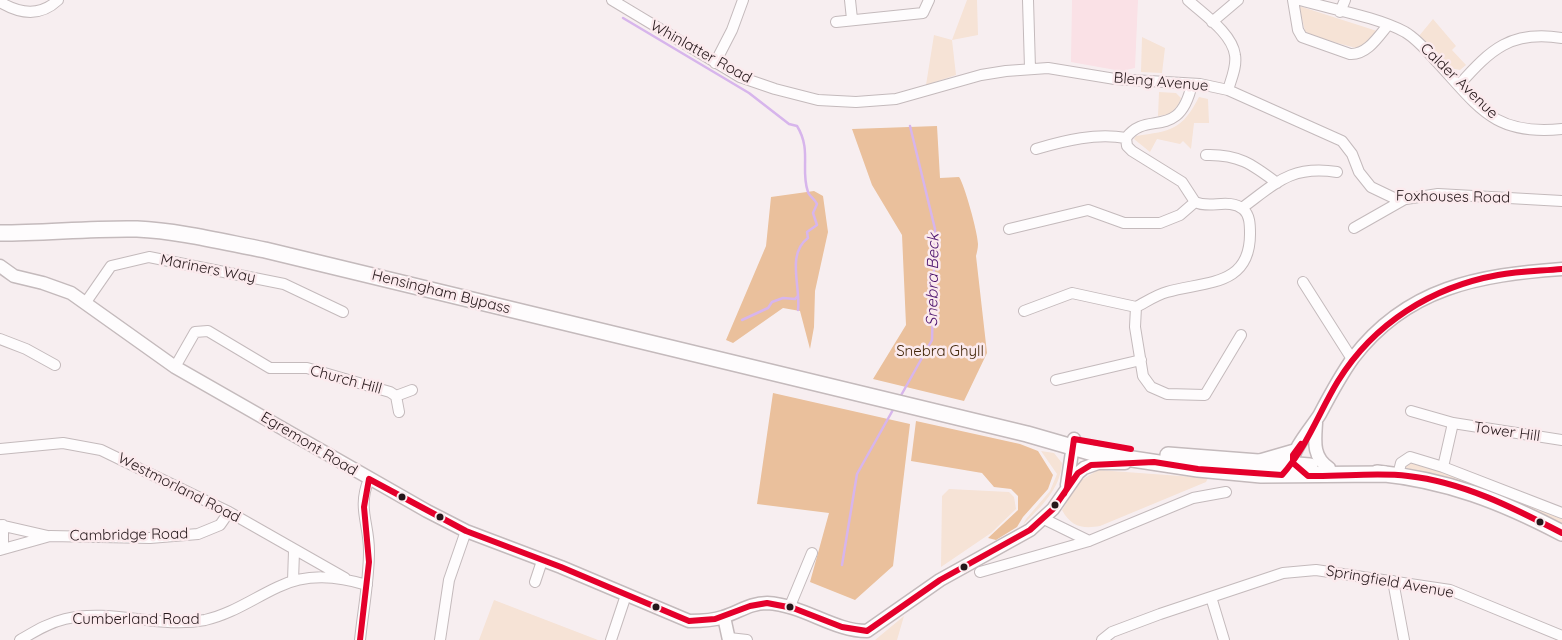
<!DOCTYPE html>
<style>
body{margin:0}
canvas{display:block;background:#f7eef0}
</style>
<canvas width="1562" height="640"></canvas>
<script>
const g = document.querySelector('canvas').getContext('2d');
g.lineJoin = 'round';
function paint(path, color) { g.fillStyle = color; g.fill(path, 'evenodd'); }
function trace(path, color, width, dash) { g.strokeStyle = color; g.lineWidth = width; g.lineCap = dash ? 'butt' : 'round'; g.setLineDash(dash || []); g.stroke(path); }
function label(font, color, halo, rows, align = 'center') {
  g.font = font + ' Quicksand,sans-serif'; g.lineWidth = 5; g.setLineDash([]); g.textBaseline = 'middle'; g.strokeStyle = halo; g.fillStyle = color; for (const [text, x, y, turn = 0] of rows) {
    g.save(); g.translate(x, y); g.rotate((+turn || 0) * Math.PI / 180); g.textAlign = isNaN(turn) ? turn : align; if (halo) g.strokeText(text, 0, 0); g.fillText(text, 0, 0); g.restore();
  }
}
const built = new Path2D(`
 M1072,0h66l-3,68 -14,3 -50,-9z`);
const green = new Path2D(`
 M967,0h10l1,35 -26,5 4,35 -30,10 8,-50 18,5z
 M1299,6l78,25 -13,13 -8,4 -45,-12 -6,-5z
 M1433,19l23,27 -4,4 14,15 -6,5 -10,-2 -31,-32z
 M1142,37l23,11 -3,25 -21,-1z
 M1159,92l17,1 5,5 -3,7 -8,9 -12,2z
 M1199,97l9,2 1,24h-15l-3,26 -8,-8 -3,3 -23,-5 -7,13 -16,-13 2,-3c35,-5 46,-6 63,-39z
 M1041,451l13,2 8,10c-2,27 -21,43 -39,62l3,-6 24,-28 7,-17z
 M1408,460l128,47 26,12v6c-51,-28 -100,-44 -156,-57l-2,-2z
 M1098,470l110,8 -2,4 -106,44c-17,3 -29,1 -38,-16l18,-29z
 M949,489l60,3 5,5 2,12 -25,24 -50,34 1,-71z
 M494,600l104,40h-119z
 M904,616l-7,24h-22z`);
const forest = new Path2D(`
 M937,126l3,52 19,-1c5,6 19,56 19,67 0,4 -1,8 -2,12l11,97 -23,48 -91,-22 33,-54 -4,-90 -30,-50 -20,-56z
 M814,191l9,5 5,36 -13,59 -1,36 -4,22 -10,-38 -17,-3 -50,35 -7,-3 40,-94 5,-49z
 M773,393l137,31 -17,142 -38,34 -45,-18 19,-69 -72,-9z
 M916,421l104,23 18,7 15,24 -5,14 -25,28 -6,10 -21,13 -8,-2 30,-28v-14l-7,-7 -17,-2 -12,-14 -71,-12z`);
const stream = new Path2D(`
 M623,18l126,75 40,31 8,2c15,24 3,44 11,66 1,4 7,7 9,12l-4,9 4,12 -10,7 1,6c-22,16 -7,49 -10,72
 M742,320l26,-12 4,-6 11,-4 12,1 3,-3
 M899,399l33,-59 3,-111 -25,-103
 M842,565l15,-91 37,-66`);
const minor = new Path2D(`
 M612,0l128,77 35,12 43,11 38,2 40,-3 85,-24 25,-4 42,-3 67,11 85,5 28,6 114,51 10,13 7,18 12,15 23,11 12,1 32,-5 124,7
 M850,0l2,19
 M1028,0l2,68
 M1188,0c15,14 44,33 47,55 2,12 -4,24 -7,35
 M1293,0l5,30 4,7 48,17c17,1 28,-17 38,-29
 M1300,0c31,9 77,17 105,32 12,7 22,19 31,29 43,46 57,75 126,68
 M0,2c20,12 40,15 58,-2
 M1340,12l5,-12
 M836,22l87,-9 6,-13
 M1212,22l26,-22
 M715,63l17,-33 11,-30
 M1192,84c-13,58 -45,25 -66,54l1,8 5,5 50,31 13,20c15,7 34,-4 48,7 7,6 7,16 7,25 0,53 -45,47 -83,58 -11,3 -21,10 -31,15l-1,20 8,49 8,11 16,7 38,1 36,-60
 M1459,85c32,-36 52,-55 103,-47
 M1036,149c30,-9 60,-16 90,-11
 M1206,155c32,-1 46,9 71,28
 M1242,208c34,-25 49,-43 95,-36
 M1354,228l51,-29
 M1009,229l79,-19 36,13h36l20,-8 15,-13
 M1303,282l49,77
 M86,302l25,-36 38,-9 135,27 59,28
 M1024,311l48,-18 64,14
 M0,339l26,10 29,16
 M175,367l20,-35 13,-1 62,37h37l83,24 6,4 3,16
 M1056,380l85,-20
 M396,396l16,-6
 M1411,411l42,12
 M1562,440l-109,-17 -10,44 119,46
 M0,449l63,-6 38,7 128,62 116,66
 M1398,475l3,-12 9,-6 33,10
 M1044,519l45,22
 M0,525l48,11
 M3,549v-24
 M0,550l50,-14 100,2 48,-4 22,-9 9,-13
 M980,572l109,-31 104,-43 33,-6
 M293,581l1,-30
 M1393,581l11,59
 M535,582l7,-21
 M1211,597l13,43
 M790,606l22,-53
 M729,638l18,2
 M20,640c14,-8 28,-17 45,-21 46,-11 94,10 140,1 27,-6 49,-22 73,-33 29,-14 59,-11 89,-2
 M360,640c3,-29 9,-59 9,-89 0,-28 -12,-43 0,-72
 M440,640l9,-60 17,-49
 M611,640l15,-45
 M1102,640l10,-8 48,-18 123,-41 33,-3 134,20 112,46`);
const major = new Path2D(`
 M0,266l14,10 29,7 28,10 104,74 252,144 39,20 95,36 128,54c11,0 23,0 34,-4 16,-5 27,-14 44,-14 37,2 66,28 100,28l73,-51 90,-50 23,-21 25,-36 6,-5 14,-5h27
 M1316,423c-1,17 -4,34 13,45
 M1258,461l38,-11
 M1300,470l-7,-7c-2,-13 20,-37 27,-49 10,-19 20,-38 33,-56 54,-71 126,-83 209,-89
 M1067,485l7,-46
 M724,617l5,23`);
const highway = new Path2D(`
 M0,233c46,0 91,-5 137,-4 43,2 86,13 128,21l762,184 66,19 105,16 63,6 125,-1
 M1168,455l142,11
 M1377,473c70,7 124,28 185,60`);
const bus1 = new Path2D(`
 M1301,444l-8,11v8l15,13c33,1 67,-4 100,0 55,6 106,32 154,57
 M369,479l97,52 95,36 128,54 26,-2 35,-13 17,-3 26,5 49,19 25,4 73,-51 90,-50 23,-21 25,-36 13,-8 63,-3 44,7 84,6c25,-28 37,-63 56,-94 36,-58 94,-94 160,-106 21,-4 43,-4 64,-6
 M1064,494l3,-6 7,-49 57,10
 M360,640l9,-78 -5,-55 5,-28`);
const markers = [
 [402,497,4.5,"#25171a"],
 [1055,505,4.5,"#25171a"],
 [440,517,4.5,"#25171a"],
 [1540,522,4.5,"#25171a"],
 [964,567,4.5,"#25171a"],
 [656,607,4.5,"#25171a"],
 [790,607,4.5,"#25171a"]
];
const streetNames = [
 ["Whinlatter Road",701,52,29],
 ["Calder Avenue",1459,81,44],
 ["Bleng Avenue",1161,82,5],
 ["Foxhouses Road",1453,197,1],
 ["Mariners Way",208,269,11],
 ["Hensingham Bypass",441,292,14],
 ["Church Hill",346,380,15],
 ["Tower Hill",1507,432,8],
 ["Egremont Road",309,444,31],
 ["Westmorland Road",179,488,27],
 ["Cambridge Road",129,535,-1],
 ["Springfield Avenue",1390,582,10],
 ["Cumberland Road",136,619]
];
const parkNames = [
 ["Snebra Ghyll",940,351]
];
const waterNames = [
 ["Snebra Beck",933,280,-89]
];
paint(built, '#fae1e6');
paint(green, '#f6e3d6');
paint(forest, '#eac09c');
trace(stream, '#d7b5ec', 2.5);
trace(minor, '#c4babc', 12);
trace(major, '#c4babc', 15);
trace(highway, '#c4babc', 18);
trace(minor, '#fefcfd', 10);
trace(major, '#fefcfd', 12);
trace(highway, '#fefcfd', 15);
trace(bus1, '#e4002b', 6);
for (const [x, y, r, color] of markers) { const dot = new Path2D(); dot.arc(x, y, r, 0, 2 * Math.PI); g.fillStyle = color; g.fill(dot); trace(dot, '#fbeaed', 2); }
label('15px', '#25171a', '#fbeaed', streetNames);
label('15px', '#43270a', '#fbeaed', parkNames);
label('italic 16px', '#4d136e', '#fbeaed', waterNames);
</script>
